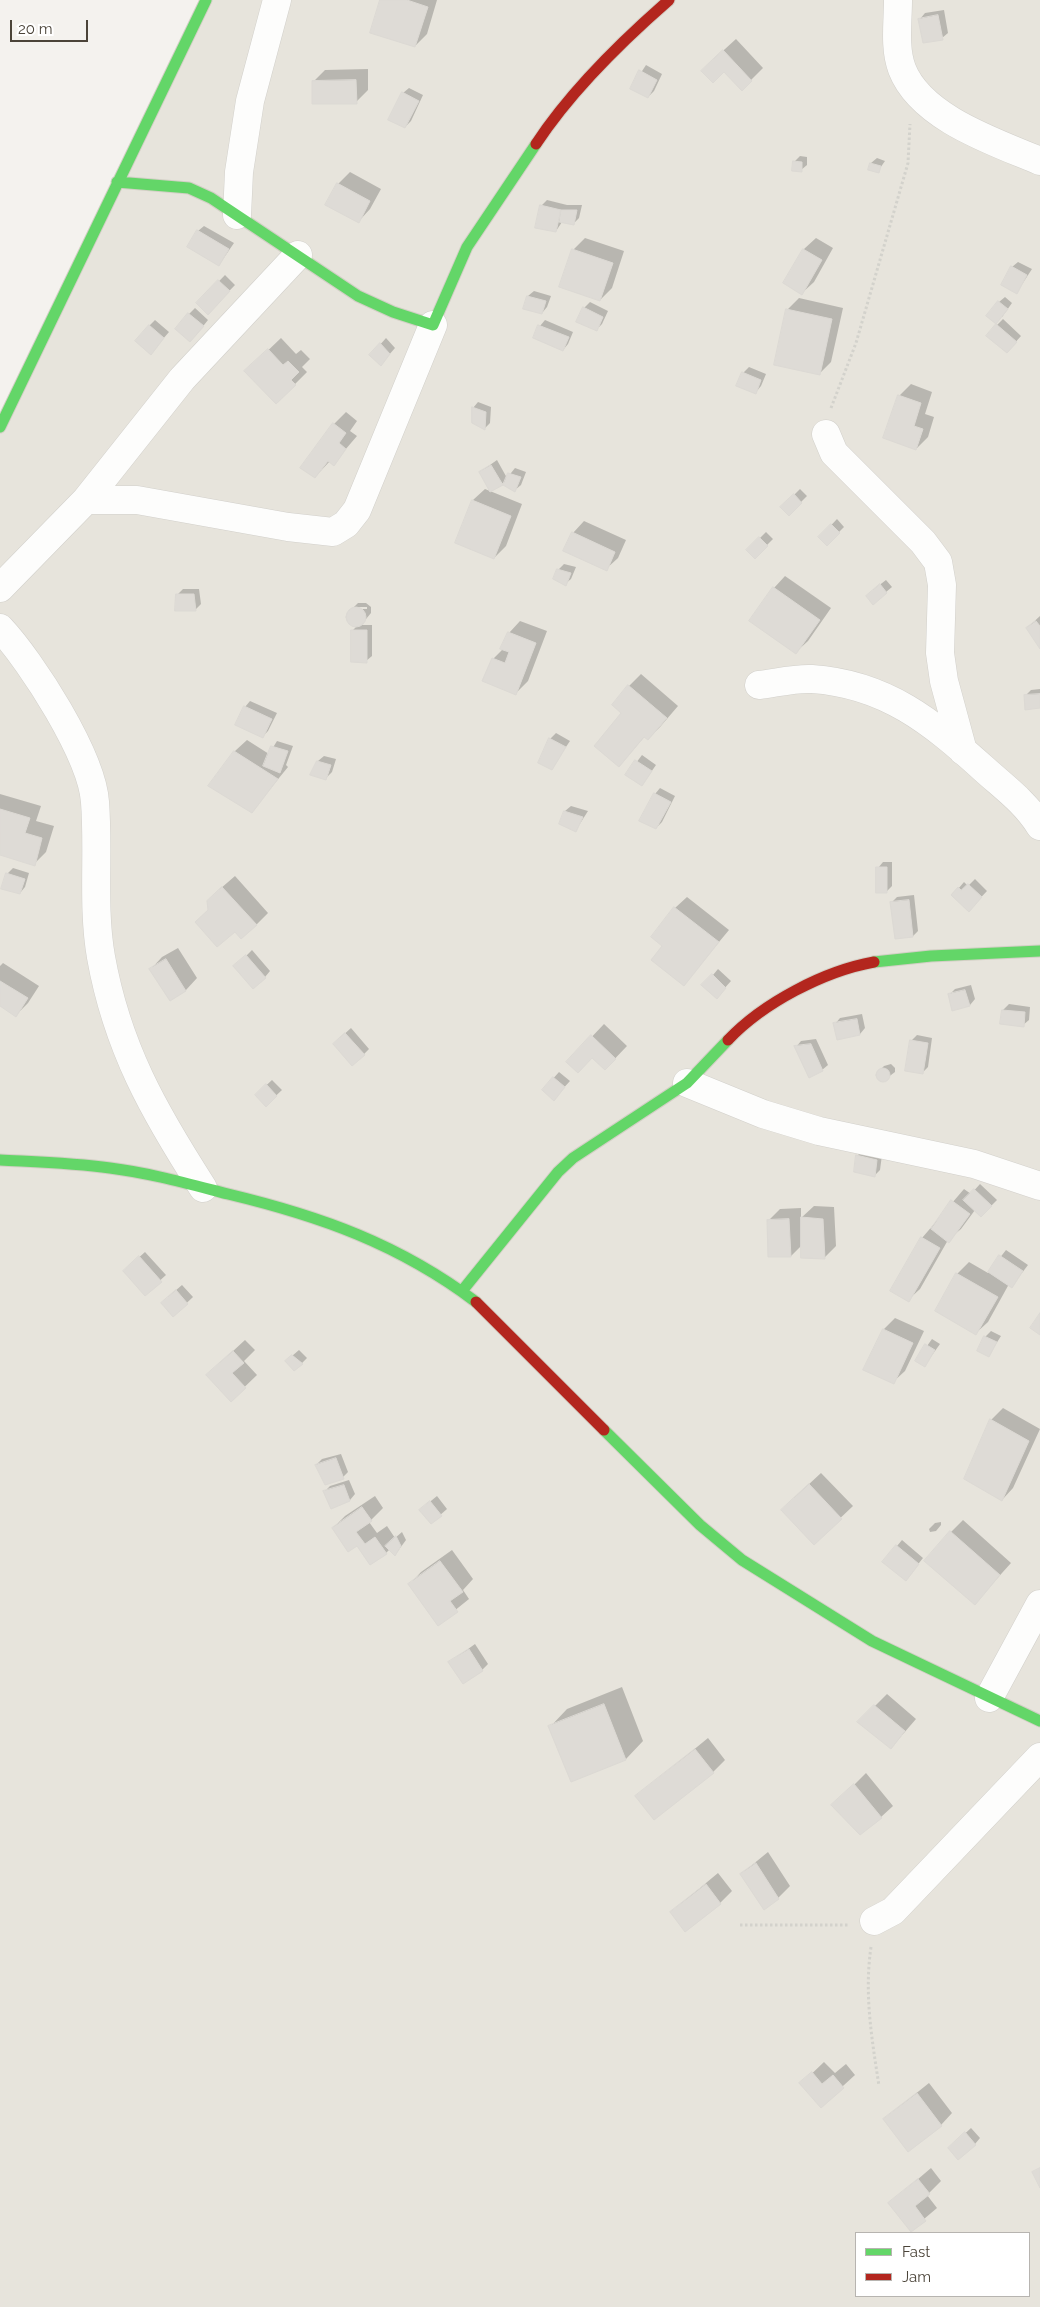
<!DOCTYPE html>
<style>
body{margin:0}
#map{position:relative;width:1040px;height:2307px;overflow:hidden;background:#f4f2ee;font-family:Raleway,sans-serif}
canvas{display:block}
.legend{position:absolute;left:855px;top:2232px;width:175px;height:65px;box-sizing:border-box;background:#fff;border:1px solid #b7b4b0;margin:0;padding:6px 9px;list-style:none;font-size:15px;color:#4b4439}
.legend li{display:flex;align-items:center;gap:10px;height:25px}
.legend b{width:25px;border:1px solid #b7b4b0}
.scale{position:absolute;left:10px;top:20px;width:78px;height:22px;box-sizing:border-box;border:2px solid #4b4439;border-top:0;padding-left:6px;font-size:15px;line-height:18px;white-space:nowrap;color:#4b4439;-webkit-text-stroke:4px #fff;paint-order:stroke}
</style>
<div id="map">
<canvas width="1040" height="2307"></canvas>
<ul class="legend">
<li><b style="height:6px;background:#63d668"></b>Fast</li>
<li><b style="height:6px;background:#b3261e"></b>Jam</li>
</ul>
<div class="scale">20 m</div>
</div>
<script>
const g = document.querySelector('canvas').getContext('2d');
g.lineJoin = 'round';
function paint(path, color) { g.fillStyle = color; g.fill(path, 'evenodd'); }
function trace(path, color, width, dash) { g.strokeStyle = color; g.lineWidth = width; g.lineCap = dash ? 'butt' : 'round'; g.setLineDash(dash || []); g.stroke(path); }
const residential = new Path2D(`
 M206,0h834v2307h-1040v-1880zM856,2233h173v63h-173z`);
const shadow = new Path2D(`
 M381,0h56l-10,34 -12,12z
 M944,10l4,23 -6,5 -22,-19 5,-6z
 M736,39l27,29 -21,21 -28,-30z
 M646,65l16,9 -8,17 -6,6 -17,-9z
 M368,69v21l-12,12 -43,-20 12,-12z
 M409,88l14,7 -12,26 -6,6 -2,-34z
 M800,156l7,1v8l-6,5 -7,-8z
 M877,158l8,3 -7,10 -7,-8z
 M350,172l31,17 -11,20 -11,12 -21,-37z
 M547,200l20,5h15l-3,13 -6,6 -11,-2 -6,9 -15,-25z
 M204,226l30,17 -15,22 -21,-34z
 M585,238l39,13 -12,37 -12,12 -27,-50z
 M816,238l17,10 -19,34 -12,11 -17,-10 19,-34z
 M1018,262l14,7 -15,23 -5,-25z
 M225,275l10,10 -27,28 -10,-10z
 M534,291l17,5 -4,11 -5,6 -14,-17z
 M1005,297l7,6 -10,14 -3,-15z
 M799,298l44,10 -12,54 -12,12 -32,-64z
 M590,302l18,9 -6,13 -6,6 -12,-22z
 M195,308l13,12 -12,15 -7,-21z
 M1003,319l18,17 -9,10 -15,-21z
 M155,320l14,12 -13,15 -7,-21z
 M545,320l28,12 -5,12 -5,6 -29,-12 6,-12z
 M281,338l15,16 5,-4 9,9 -8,8 5,5 -12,12 -37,-24z
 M386,338l9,10 -14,16 -10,-9z
 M749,367l17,7 -5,12 -5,6 -13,-19z
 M911,384l21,8 -7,22 9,3 -6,20 -12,12 -17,-53z
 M478,402l13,5 -1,16 -5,5 -12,-20z
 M346,412l11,9 -7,10 7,5 -24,28 -3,-3 -15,16 19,-53z
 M497,460l10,18 8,-10 11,4 -5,13 -6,5 -12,-7 -12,7 -11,-18z
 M485,489l37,15 -16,42 -12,12 -21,-58z
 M800,489l7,7 -18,18 -7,-7z
 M837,519l7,8 -17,17 -7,-7z
 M584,521l42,19 -8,18 -12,11 -33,-36z
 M766,532l7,7 -18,18 -7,-7z
 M564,564l12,3 -5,12 -6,5 -7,-14z
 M785,576l46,32 -23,33 -12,11 -22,-64z
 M886,580l6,7 -6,5 -13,-2z
 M183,589h16l2,15 -5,5 -19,-14z
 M358,603h8l5,4v6l-10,12h11v31l-6,5 -13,-31 3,-3 -8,-7v-5l4,-6h15v-2h-13z
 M1040,616v30l-13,-18z
 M520,621l27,10 -19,50 -12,12 -23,-34 9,-9 7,-17z
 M641,674l37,32 -18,21 -12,12 -3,-3 -26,30 4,-53 6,-27z
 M1040,689v18l-15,-11 6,-6z
 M250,701l27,12 -9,18 -5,5 -18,-29z
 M556,733l14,8 -19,28 -1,-30z
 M247,740l22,14 8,-13 16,5 -7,19 2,2 -36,44 -42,-26 25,-34z
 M642,755l14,10 -14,20 -15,-10z
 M324,756l12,3 -4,13 -6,6 -8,-17z
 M660,788l15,8 -13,26 -6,6 -1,-34z
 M0,794l41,12 -5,15 18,5 -8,26 -12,12 -34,-10z
 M571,806l17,5 -12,19 -15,-6 4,-13z
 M883,862h9v24l-6,6 -8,-24z
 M13,868l16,5 -4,14 -5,6 -13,-19z
 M235,876l33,37 -12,12 -47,-16 11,-20z
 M975,879l12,12 -18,19 -16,-15 11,-13 4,4z
 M914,895l4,36 -5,5 -22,-33 6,-6z
 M687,897l42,33 -45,54 -20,-39 11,-37z
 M178,948l19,30 -11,12 -16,10 -19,-31 11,-12z
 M252,950l18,21 -5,6 -24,-16z
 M3,963l36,23 -11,17 -12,12 -16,-10v-39z
 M718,969l13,12 -9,10 -9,-16z
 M971,985l4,14 -5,6 -17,5 -4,-15 6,-6z
 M1009,1004l21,3 -1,13 -6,5 -20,-15z
 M862,1014l3,14 -5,6 -25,-10 5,-6z
 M604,1024l23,22 -22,23 -13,-13 -24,6z
 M351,1028l18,21 -5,5 -24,-16z
 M917,1035l15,3 -4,29 -6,6 -11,-32z
 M816,1039l12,26 -6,5 -26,-23 5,-6z
 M891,1064l4,4v4l-12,9 -3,-1 -2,-8 6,-6z
 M559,1072l11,9 -11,12 -16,-3z
 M272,1080l10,10 -16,15 -10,-10z
 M863,1150l19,5 -2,15 -6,6 -17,-20z
 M980,1184l17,16 -16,16 -6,-6 -14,19 -13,11 -28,49 -12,11 14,-62 42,-49 7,5z
 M814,1206l20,1 2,39 -12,12 -22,-13 -11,11 -23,-35 12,-12 21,-1v10z
 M1006,1250l22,15 -16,21 -3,-2 -21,38 -12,11 -19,-59 12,-12 19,11z
 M145,1252l21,23 -21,19 -21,-23z
 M182,1285l11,12 -19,18 -6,-18z
 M895,1318l29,13 -19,40 -12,11 -9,-53z
 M991,1331l10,5 -12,19 -4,-18z
 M932,1339l8,5 -15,21 -8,-5z
 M245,1340l10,10 -11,11 13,14 -26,25 -11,-37z
 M299,1350l8,8 -5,5 -10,-7z
 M1003,1408l37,21 -27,59 -11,12 -11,-80z
 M341,1454l7,18 -5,5 -27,-12 6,-6z
 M821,1473l32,33 -39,37 -20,-45z
 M349,1480l6,14 -5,6 -25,-9 5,-5z
 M375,1496l8,12 -14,14 8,11 10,-7 8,12 7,-6 4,8 -11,15 -5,-6 -4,4 -29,-9 -24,-16 12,-12z
 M437,1496l10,13 -16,14 -5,-18z
 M963,1520l48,43 -36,40 -24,-71z
 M941,1522v3l-5,6 -6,1 -1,-3 6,-6z
 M902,1540l21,18 -12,15 -14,-27z
 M452,1550l21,29 -10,11 6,9 -31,25 -28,-40 11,-12z
 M475,1644l13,20 -6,6 -32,-8z
 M622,1687l21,54 -17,18 -76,-32 17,-18z
 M887,1694l29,25 -25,29 -32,-26z
 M708,1738l17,22 -12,12 -76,24z
 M866,1773l27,33 -12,11 -36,-23z
 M768,1852l22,34 -12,12 -37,-24z
 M718,1873l14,18 -12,12 -49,9z
 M824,2062l11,11 11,-9 9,11 -34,31 -20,-22z
 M929,2083l23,30 -11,12 -57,-6z
 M971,2128l9,10 -5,6 -20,-1z
 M931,2168l10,13 -14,14 10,13 -26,22 -21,-27z`);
const building = new Path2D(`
 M380,0h27l21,7 -13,40 -45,-14z
 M938,15l5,25 -20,3 -5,-24z
 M723,50l29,31 -10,10 -18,-19 -11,11 -12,-12z
 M639,70l18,10 -9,18 -18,-9z
 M356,80l1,24h-45v-23z
 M402,92l17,9 -14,27 -17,-8z
 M793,161l9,1v10l-10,-1z
 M870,163l11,3 -2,7 -11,-3z
 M337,183l33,18 -11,22 -34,-18z
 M540,205l21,5 -5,22 -21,-4z
 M561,210h16l-3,15 -15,-3z
 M197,230l32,19 -10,17 -32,-19z
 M572,249l41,14 -13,38 -41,-14z
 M803,249l19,11 -20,35 -19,-12z
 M1011,266l16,9 -10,19 -16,-9z
 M218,280l12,11 -22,24 -12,-12z
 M527,296l19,5 -4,13 -19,-5z
 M998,301l10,8 -12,15 -10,-8z
 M583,307l20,10 -6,14 -21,-9z
 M786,309l46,10 -12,56 -46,-10z
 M188,313l16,13 -14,16 -15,-13z
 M996,324l21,18 -10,11 -21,-17z
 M149,325l15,13 -13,17 -16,-14z
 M538,325l31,12 -6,14 -30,-13z
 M380,343l10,11 -9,12 -12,-11z
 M268,349l15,16 5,-4 11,11 -8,8 5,5 -20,19 -32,-33z
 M742,372l19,8 -5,14 -20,-8z
 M898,395l23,8 -7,23 9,3 -7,21 -33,-12z
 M472,407l14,5 -1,18 -13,-7z
 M333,423l13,10 -7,10 7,6 -12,17 -6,-5 -13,17 -15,-10z
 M491,465l12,20 -13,7 -11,-20z
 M508,473l13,4 -6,15 -12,-7z
 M794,494l8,9 -13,13 -9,-9z
 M472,500l39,16 -17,43 -39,-16z
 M831,524l9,9 -13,13 -9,-9z
 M572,532l43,20 -8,19 -44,-20z
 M759,537l9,9 -13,13 -9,-9z
 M557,569l14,4 -5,13 -13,-7z
 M880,584l7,9 -14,12 -7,-9z
 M773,587l47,33 -24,34 -47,-33z
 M176,594h18l2,17h-21z
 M346 617a10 10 0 1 1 20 0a10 10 0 1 1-20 0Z
 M1036,621l4,5v23l-14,-21z
 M351,630h16v33l-16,-1z
 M508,632l28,11 -20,52 -34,-14 10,-23 13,5 4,-11 -9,-3z
 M628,685l39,33 -19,22 -4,-3 -25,30 -25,-21 27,-33 -9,-8z
 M1040,694v14l-15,2 -1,-15z
 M244,706l28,13 -9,19 -28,-13z
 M549,738l17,9 -14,23 -14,-7z
 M271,746l17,5 -8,22 -17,-7z
 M234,751l44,28 -26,34 -44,-27z
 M635,760l17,11 -10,15 -17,-11z
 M317,761l14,4 -5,15 -16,-5z
 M654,793l17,9 -15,27 -17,-8z
 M0,809l30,9 -5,15 17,5 -7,28 -35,-11z
 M564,811l19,6 -7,15 -17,-8z
 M876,867h11v26h-11z
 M6,873l19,6 -5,15 -19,-5z
 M968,884l14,13 -13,15 -18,-17 7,-8 3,3z
 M222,887l35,38 -16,14 -6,-7 -18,15 -22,-25 13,-12 -1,-9z
 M909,900l4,37 -18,2 -5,-37z
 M674,907l45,35 -35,44 -33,-26 11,-14 -11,-9z
 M246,955l20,23 -13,11 -20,-23z
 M166,959l20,32 -16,10 -21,-32z
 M712,974l14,14 -9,11 -16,-14z
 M0,981l28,17 -12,19 -16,-11z
 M965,990l5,16 -18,5 -4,-17z
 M1002,1010l23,2 -1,15 -24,-3z
 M857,1019l3,16 -23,5 -4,-17z
 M345,1033l20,22 -13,11 -19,-22z
 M591,1035l25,24 -11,11 -13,-12 -14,15 -12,-11z
 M910,1040l18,3 -5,31 -18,-3z
 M811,1044l12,27 -14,7 -15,-32z
 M876 1075a7 7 0 1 1 14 0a7 7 0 1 1-14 0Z
 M553,1077l12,10 -11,14 -12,-11z
 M266,1084l11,12 -11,11 -11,-12z
 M856,1155l21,5 -2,17 -21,-5z
 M974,1189l18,17 -11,11 -18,-17z
 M951,1200l19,14 -21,29 -18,-14z
 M801,1217l22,2 2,40 -24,-1z
 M789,1219l2,38h-23l-1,-37z
 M921,1237l19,11 -31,54 -19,-11z
 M999,1255l24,16 -11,17 -24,-16z
 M139,1256l23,26 -17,14 -22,-25z
 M956,1273l42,24 -22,38 -41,-24z
 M176,1290l12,14 -15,13 -12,-14z
 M1040,1313v22l-10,-7z
 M883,1329l30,14 -19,41 -31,-14z
 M984,1336l13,6 -8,15 -12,-6z
 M925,1344l10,6 -10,17 -10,-6z
 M233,1351l11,12 -12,10 14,15 -15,14 -25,-27z
 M292,1355l11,9 -9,7 -9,-10z
 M990,1419l39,22 -27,60 -38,-22z
 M336,1458l8,21 -19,6 -10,-20z
 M809,1484l33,35 -28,26 -33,-35z
 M344,1485l6,16 -19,8 -8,-18z
 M430,1501l12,15 -11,8 -12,-14z
 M362,1507l10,14 -16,11 9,12 10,-7 12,17 -17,11 -13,-19 -9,6 -16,-24z
 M950,1531l50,44 -25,30 -51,-44z
 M396,1536l5,10 -6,10 -10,-10z
 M896,1545l23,19 -13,17 -24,-19z
 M440,1561l23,31 -13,9 8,11 -20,14 -30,-42z
 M469,1649l14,22 -20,13 -15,-22z
 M604,1704l22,56 -55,22 -23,-56z
 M874,1705l31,26 -14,18 -34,-27z
 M695,1749l19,24 -60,47 -19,-24z
 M854,1784l28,34 -22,17 -29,-30z
 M756,1863l23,36 -15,11 -24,-36z
 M706,1884l15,20 -36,28 -15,-20z
 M812,2072l10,12 11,-9 11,13 -23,20 -22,-25z
 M917,2093l25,33 -34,26 -25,-33z
 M965,2132l11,13 -18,15 -10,-12z
 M1040,2168v20l-8,-16z
 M918,2179l12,15 -15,12 11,15 -15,11 -23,-29z`);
const path = new Path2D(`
 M831,408l25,-65 52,-180 2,-39
 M740,1925h110
 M871,1947c-7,47 1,93 8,139`);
const street = new Path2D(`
 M898,0c0,22 -4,48 4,69 19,49 93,73 138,92
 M237,215l2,-43 11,-71 27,-101
 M826,434l8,19 89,89 15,20 4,23 -2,68 4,28 19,70
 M86,500h51l151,27 45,5 13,-8 11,-14 76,-185
 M0,588l86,-88 96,-121 116,-124
 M0,628c32,34 92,128 95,174 4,51 -3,104 6,155 16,90 53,155 102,231
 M759,685c17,-2 36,-7 53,-6 74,5 120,43 172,90 21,19 41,33 56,57
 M687,1083l76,31 56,17 155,33 66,22
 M989,1698l51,-94
 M874,1921l19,-10 147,-154`);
const fast = new Path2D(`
 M117,182l72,6 22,10 147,98 35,16 40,13 34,-78 69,-103
 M0,427l206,-427
 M874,962l57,-6 109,-5
 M0,1160c37,2 73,3 110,8 40,5 79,16 118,26 92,22 171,50 248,108
 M462,1291l96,-119 15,-14 114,-75 41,-43
 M604,1430l96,95 42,35 130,81 168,80`);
const jam = new Path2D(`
 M536,144c34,-52 86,-103 133,-144
 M728,1040c35,-37 96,-69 146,-78
 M476,1302l128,128`);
paint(residential, '#e7e4dc');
paint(shadow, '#0003');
paint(building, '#dedbd6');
trace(building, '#dcd9d4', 1);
trace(street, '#d2d0cb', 29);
trace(fast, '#d3cfc5', 13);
trace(jam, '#d3cfc5', 13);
trace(path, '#d3d2cc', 3, [2.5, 2.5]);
trace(street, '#fdfdfc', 28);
trace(fast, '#63d668', 11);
trace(jam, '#b3261e', 11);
</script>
